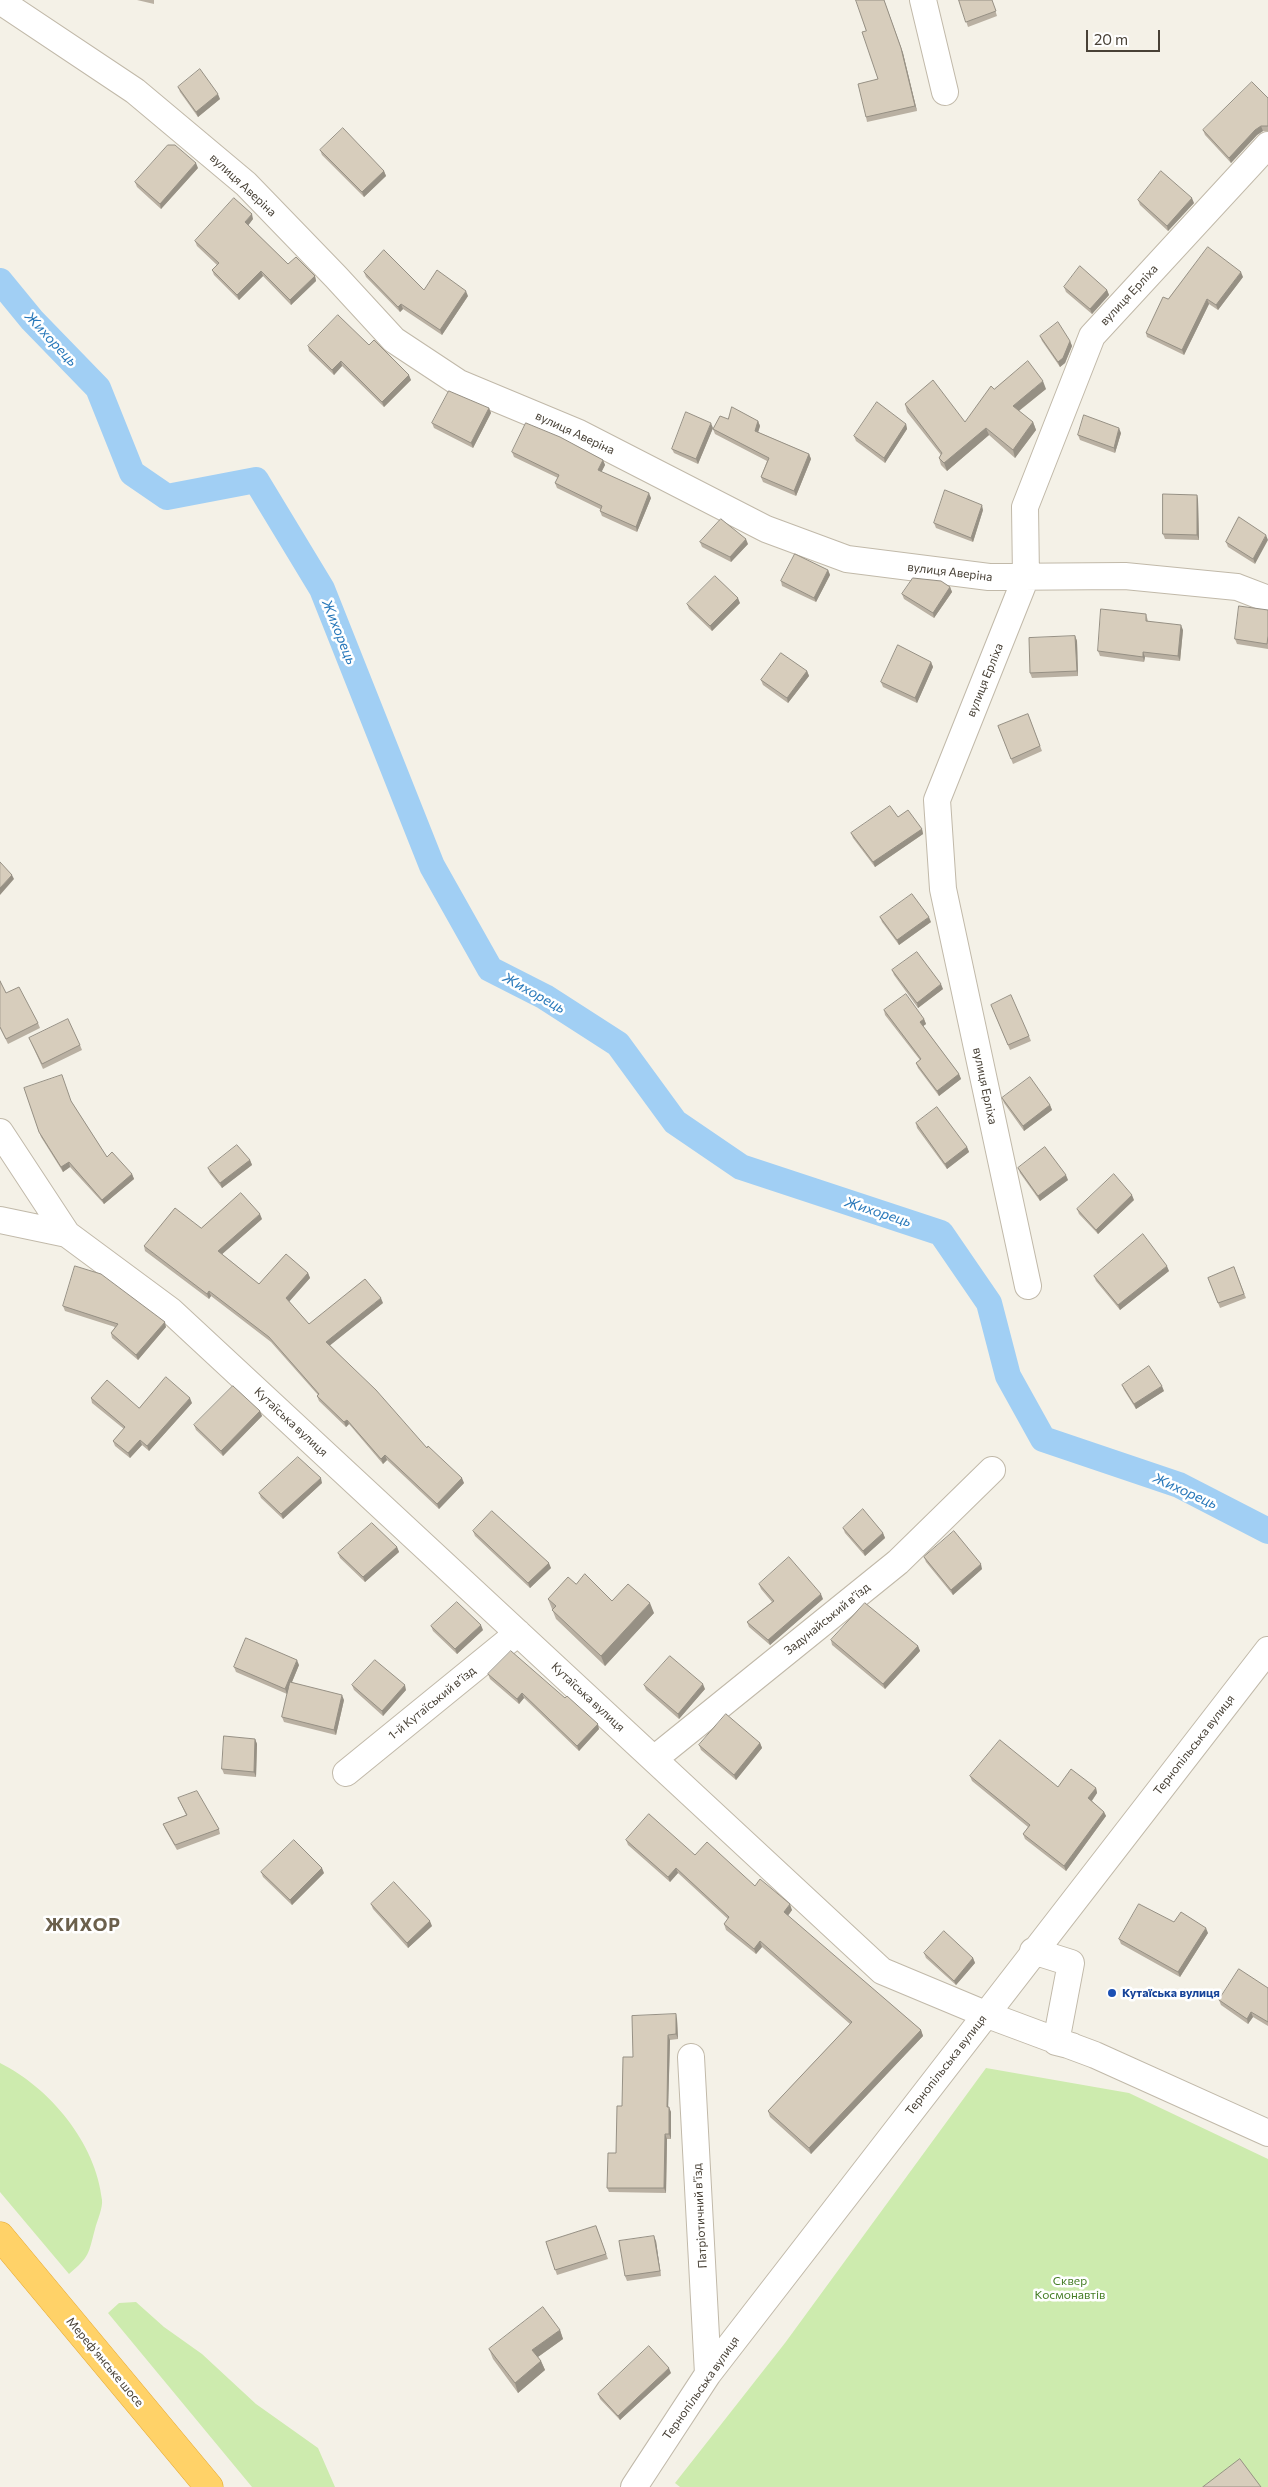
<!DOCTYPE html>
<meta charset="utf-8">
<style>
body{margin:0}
#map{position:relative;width:1268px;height:2487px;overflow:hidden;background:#f4f1e7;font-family:Commissioner,sans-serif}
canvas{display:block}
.scale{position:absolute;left:1086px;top:30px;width:74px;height:22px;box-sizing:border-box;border:2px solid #484136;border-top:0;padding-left:6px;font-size:15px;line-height:18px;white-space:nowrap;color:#484136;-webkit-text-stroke:4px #fff;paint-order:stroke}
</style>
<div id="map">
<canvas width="1268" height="2487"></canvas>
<div class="scale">20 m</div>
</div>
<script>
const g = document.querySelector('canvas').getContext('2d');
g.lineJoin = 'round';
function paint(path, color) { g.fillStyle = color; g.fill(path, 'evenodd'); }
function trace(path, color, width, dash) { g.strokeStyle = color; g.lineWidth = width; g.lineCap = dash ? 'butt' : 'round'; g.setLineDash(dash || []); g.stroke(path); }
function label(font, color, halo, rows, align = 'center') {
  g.font = font + ' Commissioner,sans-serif'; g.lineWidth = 5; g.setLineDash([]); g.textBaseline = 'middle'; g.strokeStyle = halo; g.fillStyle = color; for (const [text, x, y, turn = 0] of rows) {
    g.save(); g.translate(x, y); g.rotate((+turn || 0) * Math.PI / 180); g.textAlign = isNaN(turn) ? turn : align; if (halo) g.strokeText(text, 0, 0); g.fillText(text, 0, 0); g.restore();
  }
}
const green = new Path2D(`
 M0,2063c50,25 96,80 102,137 1,8 -5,21 -7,29 -7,26 -5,27 -26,45l-69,-82z
 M986,2068l143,25 139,66v328h-588l-5,-4 110,-140z
 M136,2302l28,25 38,27 54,50 62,44 17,39h-83l-144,-174 11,-10z`);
const canal = new Path2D(`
 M0,281l32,39 66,68 34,85 35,24 89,-17 66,109 110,277 58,103 55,28 73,47 57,78 66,45 200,66 48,70 19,73 35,63 136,46 89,46`);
const street = new Path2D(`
 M923,0l22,92
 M0,1l135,90 111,93 90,93 58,63 65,43 120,50 187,96 81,30 142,18 136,-1 112,11 31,12
 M0,1132l67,102 104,77 711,660 103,43 110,41 173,78
 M0,1220l67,14
 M1028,1286l-85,-397 -6,-89 89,-223 -1,-70 67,-171 176,-191
 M654,1759l244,-197 94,-92
 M346,1773l172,-140
 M1033,1951l38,12 -15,79 16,4
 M691,2057l17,317
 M634,2487l74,-113 560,-724`);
const highway = new Path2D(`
 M0,2236l209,251`);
const wall = new Path2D(`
 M137,0h17v4z
 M884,0l19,53 14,58 -50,11 -1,-5 12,-38 -12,-48z
 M959,0h33l5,16 -29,11z
 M178,87l42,12 -22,18 -18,-25z
 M1268,98v33h-5l-6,4 -26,28 -26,-28 -2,-5z
 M320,150l64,21 2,5 -22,21 -42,-42z
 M198,168l-37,41 -24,-22 -2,-5z
 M1138,200l56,3 -26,28 -28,-26z
 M253,219l-5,6 40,39 27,12 1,5 -25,24 -28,-29 -24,24 -25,-25 -2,-5 5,-5 -20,-19 -2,-5z
 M364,272l60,18 44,6 -26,39 -39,-26 -3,3 -34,-35z
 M1243,277l-25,33 -9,-6 -25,51 -37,-18 -1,-4 22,-34z
 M1064,287l43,3 2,5 -17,19 -26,-22z
 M1040,336l30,5 2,5 -7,17 -5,4 -18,-26z
 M369,345l42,35 -27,27 -42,-41 -8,9 -25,-24 -1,-5z
 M994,389h52l-27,22 14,11 3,8 -21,28 -26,-23 -42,36 -6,-6 -2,-7 2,-3 -34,-43 -2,-8 60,18z
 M489,408l2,5 -18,35 -39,-20 -2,-5z
 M728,419l30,2 2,5 -2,6 51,22 2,5 -15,37 -33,-14 -2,-5 6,-16 -52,-27 -2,-5z
 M906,424l1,5 -22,34 -29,-22 -2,-5z
 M713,428l-15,36 -24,-11 -2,-4z
 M1121,433l-6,20 -35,-13 -2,-5z
 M512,452l91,8 2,5 -4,7 50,26 -14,34 -35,-16 -2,-5v-2l-43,-21 -2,-5 3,-5 -44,-21z
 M1197,495l1,5 1,40 -34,-1 -2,-5z
 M983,510l-10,32 -37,-14 -2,-5z
 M1239,517l16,47 -27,-17 -2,-5z
 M700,542l48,2 -17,18 -29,-15z
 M828,570l2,5 -14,27 -34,-16 -1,-5z
 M950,587l2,5 -18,26 -30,-19 -2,-5z
 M740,603l-28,28 -23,-22 -2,-5z
 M1268,610v39l-31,-5 -2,-5z
 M1146,614l2,7 35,9 -3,31 -35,-4 -1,5 -44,-6 -2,-5z
 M1075,636l2,5 1,35 -46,2 -2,-5z
 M931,662l2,5 -16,36 -34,-16 -2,-5z
 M807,671l2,5 -21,27 -25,-18 -2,-5z
 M1028,714l14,37 -29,13 -15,-38z
 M898,817l24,12 1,5 -48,33 -22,-29 -2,-5z
 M880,917l51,5 -32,23 -17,-23z
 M892,970l51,19 -25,19 -24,-33z
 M0,981l6,12 32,30 2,5 -32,16 -8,-16z
 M991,1005l38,31 2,5 -21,9z
 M884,1010l40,9 2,5 -3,2 36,48 2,5 -22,17 -21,-28 -2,-5 4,-3 -35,-45z
 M29,1038l51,7 2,5 -39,19z
 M24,1088l47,13 36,56 25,17 2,5 -30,25 -34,-37 -7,5 -22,-35z
 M1002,1098l48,7 2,5 -28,21 -20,-28z
 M916,1123l51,24 2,5 -22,17 -30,-41z
 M250,1160l2,5 -30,23 -12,-15 -2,-5z
 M1018,1168l50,12 -28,21 -20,-28z
 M1134,1200l-36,34 -19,-20 -2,-5z
 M262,1219l-40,35 37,30 49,-11 2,5 -21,23 20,23 74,-21 -53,42 97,103 37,35 -25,26 -52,-49 -4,4 -34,-40 -3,3 -27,-26 -2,-5 1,-1 -47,-53 -60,-46 -2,3 -64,-48 -1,-5 57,-18z
 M1234,1267l12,31 -26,10 -12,-30z
 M1169,1271l-49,39 -24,-29 -2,-5z
 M63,1306l103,21 -28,33 -26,-22 -1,-5 4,-6 -50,-16z
 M1122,1385l42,6 -28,18 -12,-19z
 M91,1398l48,10 53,-5 -43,48 -7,-6 -12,13 -15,-12 -2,-5 11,-12 -32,-26z
 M260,1411l2,5 -39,40 -27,-26 -2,-5z
 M322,1483l-39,36 -22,-21 -2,-5z
 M843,1528l40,5 2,5 -20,18 -20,-23z
 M473,1531l78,37 -21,20 -55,-52z
 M397,1547l2,5 -34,30 -25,-24 -2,-5z
 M924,1557l58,12 -29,26 -27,-33z
 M576,1584l36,17 42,12 -49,53 -49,-47 -8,-20z
 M759,1584l64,15 -53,46 -21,-18 -2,-5 25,-20 -11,-13z
 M431,1626l52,4 -26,24 -24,-23z
 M831,1640l87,6 2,5 -35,38 -53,-44z
 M299,1665l-7,17 52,18 -8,35 -52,-13 -2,-5 6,-26 -1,3 -51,-22 -2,-5z
 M488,1674l111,55 -20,22 -55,-53 -5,6 -29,-25z
 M352,1685l54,5 -23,26 -29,-26z
 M644,1685l61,4 -26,30 -33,-29z
 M255,1739l2,5 -1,33 -32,-3 -2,-5z
 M760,1743l2,5 -26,32 -35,-30 -2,-5z
 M970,1776l88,11 38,1 1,5 -5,8 12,11 2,4 -40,55 -41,-32 -2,-5 5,-7 -56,-46z
 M178,1798l41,31 1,5 -43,16 -12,-21 -2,-5 23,-9z
 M626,1840l69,15 60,31 37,24 -4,6 133,114 2,6 -112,118 -41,-37 -2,-6 82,-87 -88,-77 -6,7 -30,-24 -2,-6 4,-5 -50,-46 -8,9 -42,-37z
 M261,1872l63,1 -32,32 -29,-28z
 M371,1904l61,22 -24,22 -35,-39z
 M1174,1922l34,11 -28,44 -59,-33 -2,-5z
 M924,1953l49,5 2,5 -19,22 -30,-27z
 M1268,1988v38l-15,-9 -5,7 -27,-19 -2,-5z
 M677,2019l1,20 -8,1 -2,67 3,5v27h-4l-1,54 -57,-1 -2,-4 9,-35 6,-47 11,-49z
 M596,2226l12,33 -51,16 -11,-33z
 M656,2241l5,35 -34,5 -2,-5z
 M560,2330l3,9 -25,18 3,4 4,9 -27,23 -25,-34 -4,-10z
 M671,2373l-51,47 -20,-21 -2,-5z`);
const shadedWall = new Path2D(`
 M884,0l19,53 14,58 -2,-5z
 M218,94l2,5 -22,18 -2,-5z
 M1261,126l2,5 -6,4 -26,28 -2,-5 26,-28z
 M196,163l2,5 -37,41 -1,-5z
 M384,171l2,5 -22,21 -2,-5z
 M1192,198l2,5 -26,28 -1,-5z
 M252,214l1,5 -6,8 -2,-5z
 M261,271l2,5 -24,24 -2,-5z
 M1241,272l2,5 -25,33 -2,-5z
 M315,276l1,5 -25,24 -1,-5z
 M1107,290l2,5 -17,19 -2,-5z
 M466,291l2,5 -26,39 -2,-5z
 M1207,299l2,5 -25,51 -2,-5z
 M401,304l2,5 -3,3 -2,-5z
 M1070,341l2,5 -7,17 -5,4 -2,-5z
 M341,361l1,5 -8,9 -2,-5z
 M409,375l2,5 -27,27 -2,-5z
 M1043,381l3,8 -30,24 -3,-7z
 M489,408l2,5 -18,35 -2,-5z
 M758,421l2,5 -3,10 -2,-5z
 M1033,422l3,8 -21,28 -2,-8z
 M711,423l2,5 -15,36 -2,-5z
 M906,424l1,5 -22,34 -1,-5z
 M986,428l3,7 -42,36 -3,-8z
 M1119,428l2,5 -6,20 -1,-5z
 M809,454l2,5 -15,37 -2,-5z
 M603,460l2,5 -5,10 -2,-5z
 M649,493l2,5 -14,34 -1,-5z
 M1197,495l1,5 1,40 -2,-5z
 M982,505l1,5 -10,32 -2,-4z
 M1266,535l2,5 -13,24 -2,-5z
 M746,539l2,5 -17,18 -1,-5z
 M828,570l2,5 -14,27 -2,-4z
 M950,587l2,5 -18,26 -1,-5z
 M738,598l2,5 -28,28 -2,-5z
 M1181,625l2,5 -3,31 -2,-5z
 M1075,636l2,5 1,35 -1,-5z
 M1143,652l2,5 -1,5 -1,-5z
 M931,662l2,5 -16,36 -2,-5z
 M807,671l2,5 -21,27 -1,-5z
 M922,829l1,5 -48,33 -2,-5z
 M12,875l2,4 -14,16v-7z
 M929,917l2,5 -32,23 -2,-5z
 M941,984l2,5 -25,19 -1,-5z
 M924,1019l2,5 -4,3 -2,-5z
 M959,1074l2,5 -22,17 -2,-5z
 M1050,1105l2,5 -28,21 -1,-5z
 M967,1147l2,5 -22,17 -2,-5z
 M250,1160l2,5 -30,23 -2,-5z
 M69,1162l1,5 -7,5 -2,-5z
 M132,1174l2,5 -30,25 -2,-4z
 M1066,1175l2,5 -28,21 -2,-5z
 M1132,1195l2,5 -36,34 -2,-4z
 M260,1214l2,5 -42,37 -2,-5z
 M1167,1266l2,5 -49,39 -2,-5z
 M308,1273l2,5 -22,25 -2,-5z
 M209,1291l2,5 -2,3 -2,-5z
 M381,1298l2,5 -55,44 -2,-5z
 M165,1322l1,5 -28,33 -2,-5z
 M1162,1386l2,5 -28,18 -2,-5z
 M190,1398l2,5 -43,48 -2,-5z
 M260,1411l2,5 -39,40 -2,-5z
 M347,1420l2,4 -3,3 -2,-5z
 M140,1440l2,5 -12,13 -2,-5z
 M385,1455l2,5 -4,4 -2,-5z
 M321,1478l1,5 -39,36 -2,-5z
 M462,1478l2,5 -25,26 -2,-5z
 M883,1533l2,5 -20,18 -2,-5z
 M397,1547l2,5 -34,30 -2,-5z
 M549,1563l2,5 -21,20 -2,-5z
 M981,1564l1,5 -29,26 -2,-5z
 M821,1594l2,5 -53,46 -2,-5z
 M650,1603l4,10 -49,53 -4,-10z
 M481,1625l2,5 -26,24 -2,-5z
 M918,1646l2,5 -35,38 -2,-5z
 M297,1660l2,5 -12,29 -2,-5z
 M703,1684l2,5 -26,30 -1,-5z
 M405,1685l1,5 -23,26 -1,-5z
 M522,1693l2,5 -5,6 -2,-5z
 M342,1695l2,5 -8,35 -2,-5z
 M598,1724l1,5 -20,22 -2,-5z
 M255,1739l2,5 -1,33 -2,-5z
 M760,1743l2,5 -26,32 -2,-5z
 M1096,1788l1,5 -7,10 -2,-5z
 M1104,1812l2,4 -40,55 -2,-5z
 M322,1868l2,5 -32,32 -2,-5z
 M676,1868l2,5 -8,9 -2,-5z
 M790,1904l2,6 -6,8 -2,-6z
 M430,1921l2,5 -24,22 -1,-5z
 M1206,1928l2,5 -28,44 -2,-5z
 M760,1941l2,6 -6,7 -2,-5z
 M973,1958l2,5 -19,22 -2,-4z
 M1251,2012l2,5 -5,7 -1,-5z
 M676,2014l1,5 1,20 -2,-5z
 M921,2030l2,6 -112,118 -2,-6z
 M668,2035l2,5 -2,72 -1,-5z
 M669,2107l2,5v27l-2,-5z
 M665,2134l2,5 -1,54 -2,-5z
 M654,2236l2,5 5,35 -1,-5z
 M560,2330l3,9 -28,20 -3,-9z
 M541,2361l4,9 -27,23 -3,-10z
 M669,2368l2,5 -51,47 -2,-4z`);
const building = new Path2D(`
 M856,0h28l17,48 14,58 -49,11 -8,-33 20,-5 -16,-47 4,-1z
 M959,0h33l4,11 -30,11z
 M200,69l18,25 -22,18 -18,-25z
 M1252,82l16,16v28h-7l-6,4 -26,28 -26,-28z
 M343,128l41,43 -22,21 -42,-42z
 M168,145h7l21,18 -36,41 -25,-22z
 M1161,171l31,27 -25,28 -29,-26z
 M234,198l18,16 -7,8 43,42 8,-7 19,19 -25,24 -29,-29 -24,24 -25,-25 7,-7 -24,-22z
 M1208,247l33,25 -25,33 -9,-6 -25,51 -36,-17 17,-36 5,2z
 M384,250l40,40 13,-20 29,21 -26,39 -39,-26 -3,3 -34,-35z
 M1080,266l27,24 -17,19 -26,-22z
 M338,315l31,30 5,-5 35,35 -27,27 -41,-41 -9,9 -24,-24z
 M1058,322l12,19 -7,17 -5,4 -18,-26z
 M1028,361l15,20 -30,25 20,16 -20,28 -27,-22 -42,35 -5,-5 3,-5 -37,-49 28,-24 32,42 26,-36 3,3z
 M449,391l40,17 -18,35 -39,-20z
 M877,402l29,22 -22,34 -30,-22z
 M732,407l26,14 -3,10 54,23 -15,37 -33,-14 8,-19 -56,-29 7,-13 8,3z
 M686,412l25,11 -15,36 -24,-10z
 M1084,415l35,13 -5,20 -36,-13z
 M526,423l34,14 43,23 -5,10 51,23 -13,34 -36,-16 2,-5 -47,-23 4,-8 -47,-23z
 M945,490l37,15 -11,33 -37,-15z
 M1163,494l34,1v40l-34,-1z
 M1239,517l27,18 -13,24 -27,-17z
 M721,519l25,20 -16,18 -30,-15z
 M795,554l33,16 -14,28 -33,-17z
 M715,576l23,22 -28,28 -23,-22z
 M913,578l28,3 9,6 -17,26 -31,-19z
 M1239,606l29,4v26l-1,8 -32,-5z
 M1101,609l45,5v7l35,4 -3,31 -35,-4v5l-45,-6z
 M1075,636l2,35 -47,2 -1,-35z
 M898,645l33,17 -16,36 -34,-16z
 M781,653l26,18 -20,27 -26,-18z
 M1028,714l12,32 -29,13 -13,-33z
 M890,806l8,11 10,-7 14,19 -49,33 -22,-29z
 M0,862l12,13 -12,13z
 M912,894l17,23 -32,23 -17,-23z
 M917,952l24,32 -24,19 -25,-33z
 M0,981l6,12 13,-6 19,36 -32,16 -6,-12z
 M906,994l18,25 -4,3 39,52 -22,17 -21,-28 5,-4 -37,-49z
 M1011,995l18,41 -21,9 -17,-40z
 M68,1019l12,26 -38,19 -13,-26z
 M62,1075l9,26 36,56 5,-5 20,22 -30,26 -33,-38 -8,5 -22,-35 -15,-44z
 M1030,1077l20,28 -27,21 -21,-28z
 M937,1107l30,40 -22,17 -29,-41z
 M237,1145l13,15 -30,23 -12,-15z
 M1045,1147l21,28 -28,21 -20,-28z
 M1114,1174l18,21 -36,35 -19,-21z
 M241,1193l19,21 -42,37 41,33 27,-30 22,19 -22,25 23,26 56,-45 16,19 -55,44 50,48 51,58 1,-2 34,32 -25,26 -52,-49 -4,4 -34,-39 -3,2 -27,-26 2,-2 -50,-57 -60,-46 -2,3 -63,-48 31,-38 26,20z
 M1143,1234l24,32 -49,39 -24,-29z
 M75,1266l26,8 64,48 -29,33 -25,-22 7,-9 -55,-18z
 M1234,1267l10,27 -26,9 -10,-25z
 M1149,1366l13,20 -28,18 -12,-19z
 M166,1377l24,21 -43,48 -7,-6 -12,13 -15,-12 12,-14 -34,-29 16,-18 32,28z
 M233,1386l27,25 -39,40 -27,-26z
 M298,1457l23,21 -40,36 -22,-21z
 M863,1509l20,24 -20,18 -20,-23z
 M492,1511l57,52 -21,20 -55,-52z
 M372,1523l25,24 -34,30 -25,-24z
 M954,1531l27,33 -30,26 -27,-33z
 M789,1557l32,37 -53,46 -21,-18 27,-21 -15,-17z
 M585,1574l27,27 16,-17 22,19 -49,53 -49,-46 4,-4 -8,-7 20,-22 8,7z
 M457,1602l24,23 -26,24 -24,-23z
 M865,1603l53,43 -35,38 -52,-44z
 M246,1638l51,22 -12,29 -51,-22z
 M511,1651l54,47 2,-2 31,28 -21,22 -55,-53 -5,6 -29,-25z
 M670,1656l33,28 -25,30 -34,-29z
 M375,1660l30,25 -23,26 -30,-26z
 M290,1682l52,13 -8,35 -52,-13z
 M726,1714l34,29 -26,32 -35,-30z
 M224,1736l31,3 -1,33 -32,-3z
 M1000,1740l58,47 13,-18 25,19 -8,10 16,14 -40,54 -41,-32 7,-9 -60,-49z
 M197,1791l22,38 -44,16 -12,-21 24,-9 -9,-17z
 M649,1814l46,41 12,-13 48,44 5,-7 30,25 -6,8 137,118 -112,118 -41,-37 84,-89 -92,-81 -6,8 -30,-25 5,-7 -53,-49 -8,9 -42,-37z
 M294,1840l28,28 -32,32 -29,-28z
 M394,1882l36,39 -23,22 -36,-39z
 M1139,1904l35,18 7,-10 25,16 -28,44 -59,-33z
 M944,1931l29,27 -19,23 -30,-28z
 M1239,1969l29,19v34l-17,-10 -4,7 -28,-19z
 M676,2014v20l-8,1 -1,72h2v27h-4l-1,54h-57l1,-35h8l1,-47h5l1,-49h10l-1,-41z
 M596,2226l10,28 -51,16 -9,-28z
 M654,2236l6,35 -35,5 -6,-35z
 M543,2307l17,23 -28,20 9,11 -26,22 -26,-34z
 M649,2346l20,22 -51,48 -20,-22z
 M1240,2459l21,28h-58z`);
const markers = [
 [1112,1993,5,"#1a4fb4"]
];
const streetNames = [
 ["вулиця Аверіна",243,185,43],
 ["вулиця Ерліха",1129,295,-47],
 ["вулиця Аверіна",575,433,25],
 ["вулиця Аверіна",950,572,7],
 ["вулиця Ерліха",985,680,-68],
 ["вулиця Ерліха",985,1086,78],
 ["Кутаїська вулиця",291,1422,43],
 ["Задунайський в’їзд",827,1619,-39],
 ["Кутаїська вулиця",588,1697,43],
 ["1-й Кутаїський в’їзд",432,1703,-39],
 ["Тернопільська вулиця",1194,1745,-52],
 ["Тернопільська вулиця",946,2065,-52],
 ["Патріотичний в’їзд",700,2216,-93],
 ["Мереф'янське шосе",105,2362,50],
 ["Тернопільська вулиця",701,2388,-55]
];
const transitNames = [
 ["Кутаїська вулиця",1122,1993]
];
const parkNames = [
 ["Сквер",1070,2281],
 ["Космонавтів",1070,2295]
];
const waterNames = [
 ["Жихорець",51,339,47],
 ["Жихорець",339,632,68],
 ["Жихорець",534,993,29],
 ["Жихорець",878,1212,18],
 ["Жихорець",1185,1491,24]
];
const districtNames = [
 ["ЖИХОР",83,1925]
];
paint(green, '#cdebae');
trace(canal, '#a1cff4', 26);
trace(street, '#c1b9a9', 28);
trace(highway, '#e6a930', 29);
trace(street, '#fff', 26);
trace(highway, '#ffd268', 28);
paint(wall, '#b9b0a2');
paint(shadedWall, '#969084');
paint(building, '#d7cdbc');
trace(building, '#969084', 1);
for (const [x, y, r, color] of markers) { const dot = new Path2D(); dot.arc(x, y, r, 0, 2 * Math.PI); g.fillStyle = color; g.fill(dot); trace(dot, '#fff', 2); }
label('12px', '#484136', '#fff', streetNames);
label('bold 12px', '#164399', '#fff', transitNames, 'left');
label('12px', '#447d25', '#fff', parkNames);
label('italic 14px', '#2878ba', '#fff', waterNames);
g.letterSpacing = '1px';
label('bold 18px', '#6b604c', '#fff', districtNames);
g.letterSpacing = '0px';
</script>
